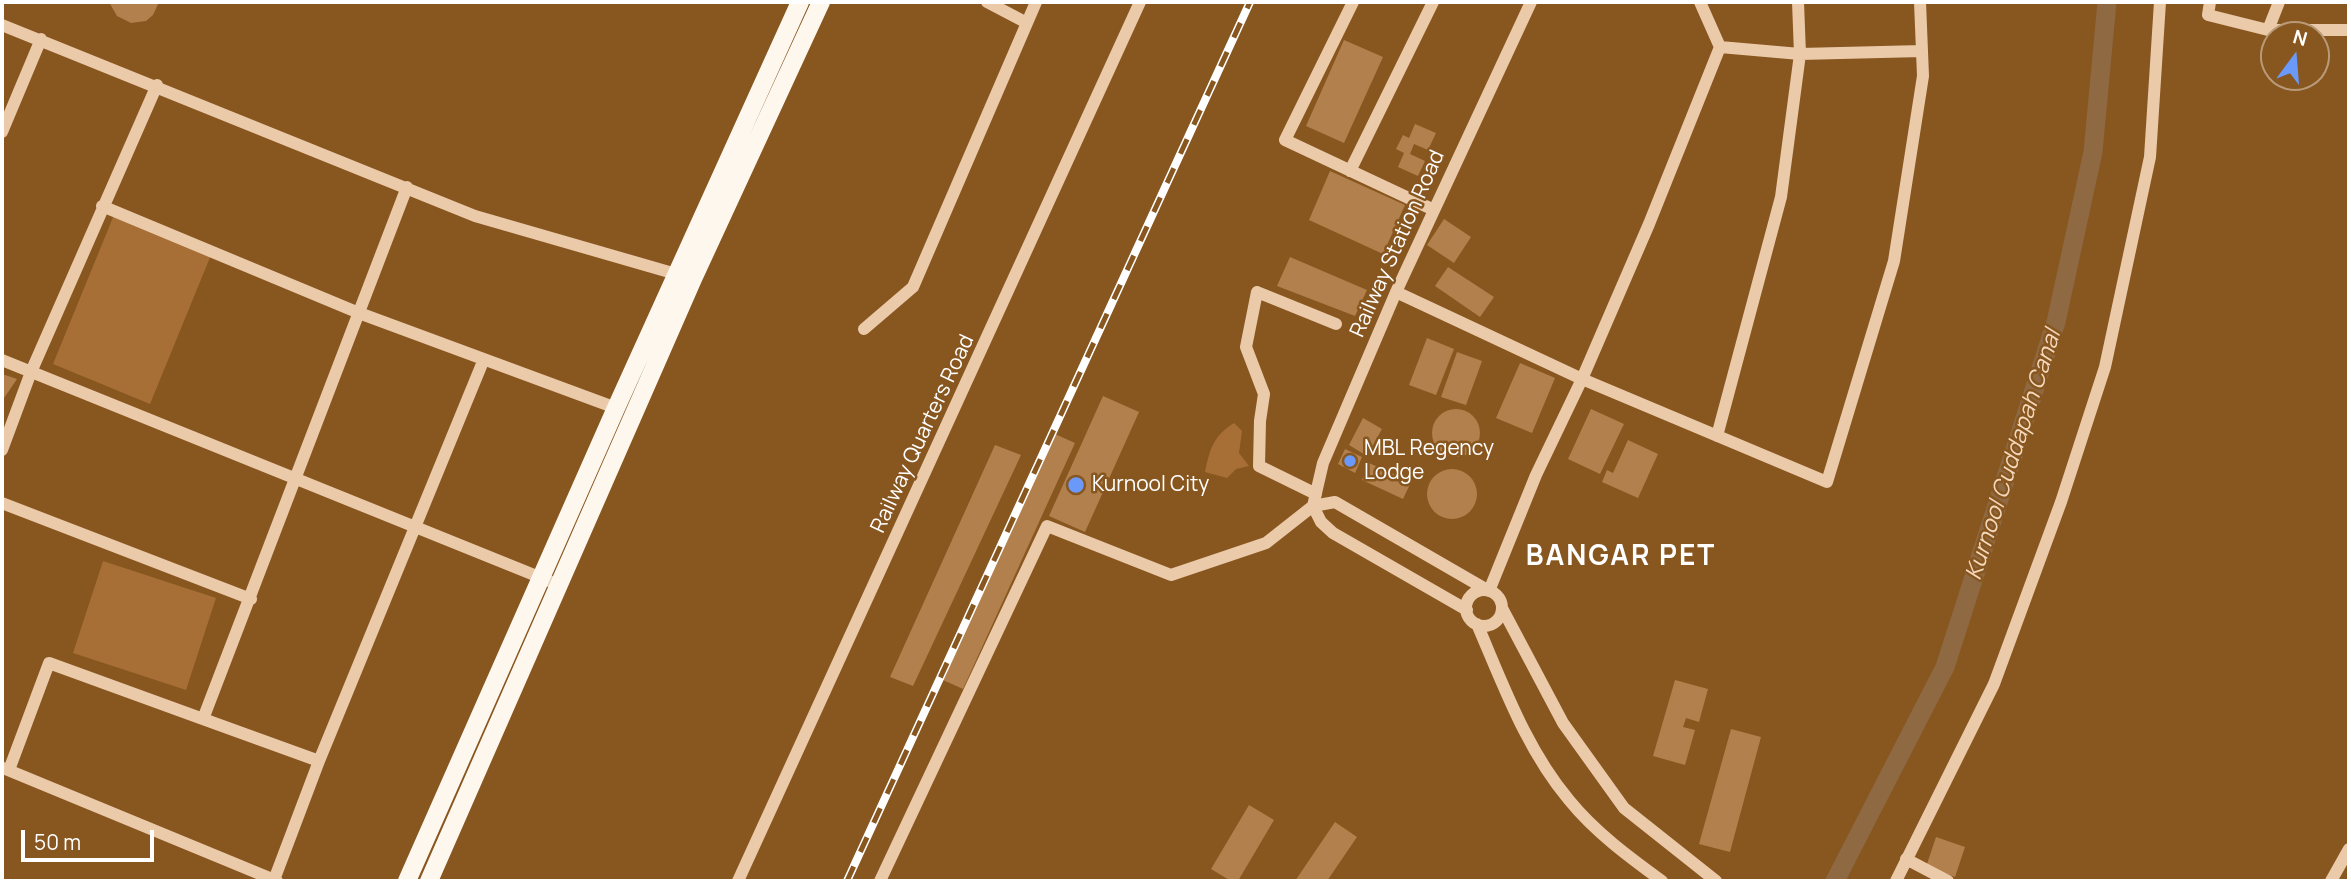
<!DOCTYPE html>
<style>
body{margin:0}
#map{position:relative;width:2351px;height:883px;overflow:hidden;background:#88561f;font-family:Manrope,sans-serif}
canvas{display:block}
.frame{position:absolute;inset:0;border:4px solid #fff;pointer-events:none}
.north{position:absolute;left:2260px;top:21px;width:70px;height:70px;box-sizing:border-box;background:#88561f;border:2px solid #b89a79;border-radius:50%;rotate:16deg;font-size:19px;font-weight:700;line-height:28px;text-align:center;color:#fff}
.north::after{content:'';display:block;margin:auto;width:24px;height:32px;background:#6a99f9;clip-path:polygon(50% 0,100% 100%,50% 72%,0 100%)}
.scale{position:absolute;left:21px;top:830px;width:133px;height:32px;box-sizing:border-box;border:4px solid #fff;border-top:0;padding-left:9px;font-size:21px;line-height:24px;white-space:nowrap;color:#fff;-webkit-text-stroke:5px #88561f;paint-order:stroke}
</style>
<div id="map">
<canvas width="2351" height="883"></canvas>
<div class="frame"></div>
<div class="north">N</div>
<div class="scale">50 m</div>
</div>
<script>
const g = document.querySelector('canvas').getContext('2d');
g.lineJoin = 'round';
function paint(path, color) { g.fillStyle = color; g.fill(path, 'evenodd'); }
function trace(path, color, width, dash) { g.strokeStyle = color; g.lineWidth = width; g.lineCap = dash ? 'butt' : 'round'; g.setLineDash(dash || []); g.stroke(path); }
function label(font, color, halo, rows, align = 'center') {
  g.font = font + ' Manrope,sans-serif'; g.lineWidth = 5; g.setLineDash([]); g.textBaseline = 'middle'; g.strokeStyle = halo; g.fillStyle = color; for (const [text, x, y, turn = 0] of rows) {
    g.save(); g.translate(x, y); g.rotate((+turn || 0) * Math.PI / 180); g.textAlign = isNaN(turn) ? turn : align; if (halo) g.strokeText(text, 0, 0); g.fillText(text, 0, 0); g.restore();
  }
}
const green = new Path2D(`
 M114,215l97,40 -61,149 -97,-40z
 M1234,423l8,8 -3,22 10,13 -13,3 -9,9 -22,-6c5,-23 8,-36 29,-49z
 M103,561l113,37 -30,92 -113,-37z`);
const canal = new Path2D(`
 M1835,881l110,-214 111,-345 37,-170 14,-150`);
const building = new Path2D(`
 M109,2h50l-6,13 -7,6 -15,2 -14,-7z
 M1344,40l39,17 -39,86 -38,-17z
 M1415,124l21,9 -8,17 -14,-6 -4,10 15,7 -7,15 -20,-9 6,-14 -8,-4 7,-14 6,3z
 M1330,171l75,34 -22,49 -74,-34z
 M1444,219l27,18 -17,26 -27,-18z
 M1290,257l77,33 -12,26 -78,-30z
 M1448,267l46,30 -14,20 -45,-31z
 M1427,338l27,11 -18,46 -27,-10z
 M1457,352l25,9 -16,44 -25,-8z
 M1520,363l35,15 -23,55 -36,-15z
 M2,374l15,5 -15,22z
 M1103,396l36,16 -54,120 -36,-16z
 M1591,409l33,15 -24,50 -32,-15z
 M1432 433a24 24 0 1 1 48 0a24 24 0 1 1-48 0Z
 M1363,418l19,11 -15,27 -18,-11z
 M1055,434l20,9 -112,246 -20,-9z
 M1628,440l30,14 -20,44 -36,-16 5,-12 6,3z
 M995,445l26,10 -108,231 -23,-9z
 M1345,449l17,8 -7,16 -17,-9z
 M1369,463l42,19 -8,17 -41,-19z
 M1427 494a25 25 0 1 1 50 0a25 25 0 1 1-50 0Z
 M1675,680l33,9 -9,33 -13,-4 -3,9 12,3 -10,35 -32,-9z
 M1731,729l30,8 -31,115 -31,-8z
 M1249,805l25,15 -36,61h-7l-20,-12z
 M1335,822l22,15 -30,44h-32z
 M1936,837l29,10 -10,30 -29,-10z`);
const minor = new Path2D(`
 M987,2l40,21
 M1353,2l-68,138 149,70
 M2210,2l-2,13 60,15h81
 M2,25l473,191 208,60
 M2268,30l11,-28
 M1720,47l80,7 122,-3
 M2,132l39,-93
 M1350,171l83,-169
 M102,206l257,107 257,95
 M1396,292l186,87 245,103 67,-221 29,-185 -3,-74
 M864,329l49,-42 123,-285
 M2,360l557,225
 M1717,436l64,-239 19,-143 -2,-52
 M2,450l29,-78 126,-287
 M1316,494l-57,-28 1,-45 4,-27 -18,-47 11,-55 79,32
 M2,503l249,96
 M1466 608a18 18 0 1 1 36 0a18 18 0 1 1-36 0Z
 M1502,608l61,115 61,85 92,73
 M1467,610l-134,-77 -12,-11 -8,-16 10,-43 73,-171 135,-290
 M1477,624c26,60 49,125 92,176 26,32 60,57 93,81
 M203,719l116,42
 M3,768l274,113
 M9,770l40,-107 154,56 204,-532
 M1906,859l42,22
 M274,880l45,-119 165,-402
 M738,881l402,-879
 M880,881l167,-355 124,49 95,-32 47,-37 22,-4 154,89 47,-116 46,-96 67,-155 71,-177 -20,-45
 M1896,881l98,-197 67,-182 44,-135 45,-210 10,-155
 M2331,881l18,-32`);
const major = new Path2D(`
 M407,881l209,-473 184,-406
 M429,881l264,-602 128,-277`);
const rail = new Path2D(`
 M847,881l403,-879`);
const markers = [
 [1350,461,7,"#6a99f9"],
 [1076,485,9,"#6a99f9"]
];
const streetNames = [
 ["Railway Station Road",1398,244,-66],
 ["Railway Quarters Road",923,434,-65]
];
const poiNames = [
 ["MBL Regency",1364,449],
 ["Lodge",1364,473],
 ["Kurnool City",1092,485]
];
const waterNames = [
 ["Kurnool Cuddapah Canal",2014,455,-72]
];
const districtNames = [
 ["BANGAR PET",1621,557]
];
paint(green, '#a76f36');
trace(canal, '#8e6942', 19);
paint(building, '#b2804c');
trace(minor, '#ebcaaa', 12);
trace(major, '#fef7ee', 18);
trace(rail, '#fff', 8);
trace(rail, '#88561f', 5, [16]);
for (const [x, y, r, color] of markers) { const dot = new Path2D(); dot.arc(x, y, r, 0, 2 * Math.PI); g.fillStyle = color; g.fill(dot); trace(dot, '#88561f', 2.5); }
label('21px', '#fff', '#88561f', streetNames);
label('21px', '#fff', '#88561f', poiNames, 'left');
label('italic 23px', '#f3d8bc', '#88561f', waterNames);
g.letterSpacing = '2px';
label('bold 28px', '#fff', '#88561f', districtNames);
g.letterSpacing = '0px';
</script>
